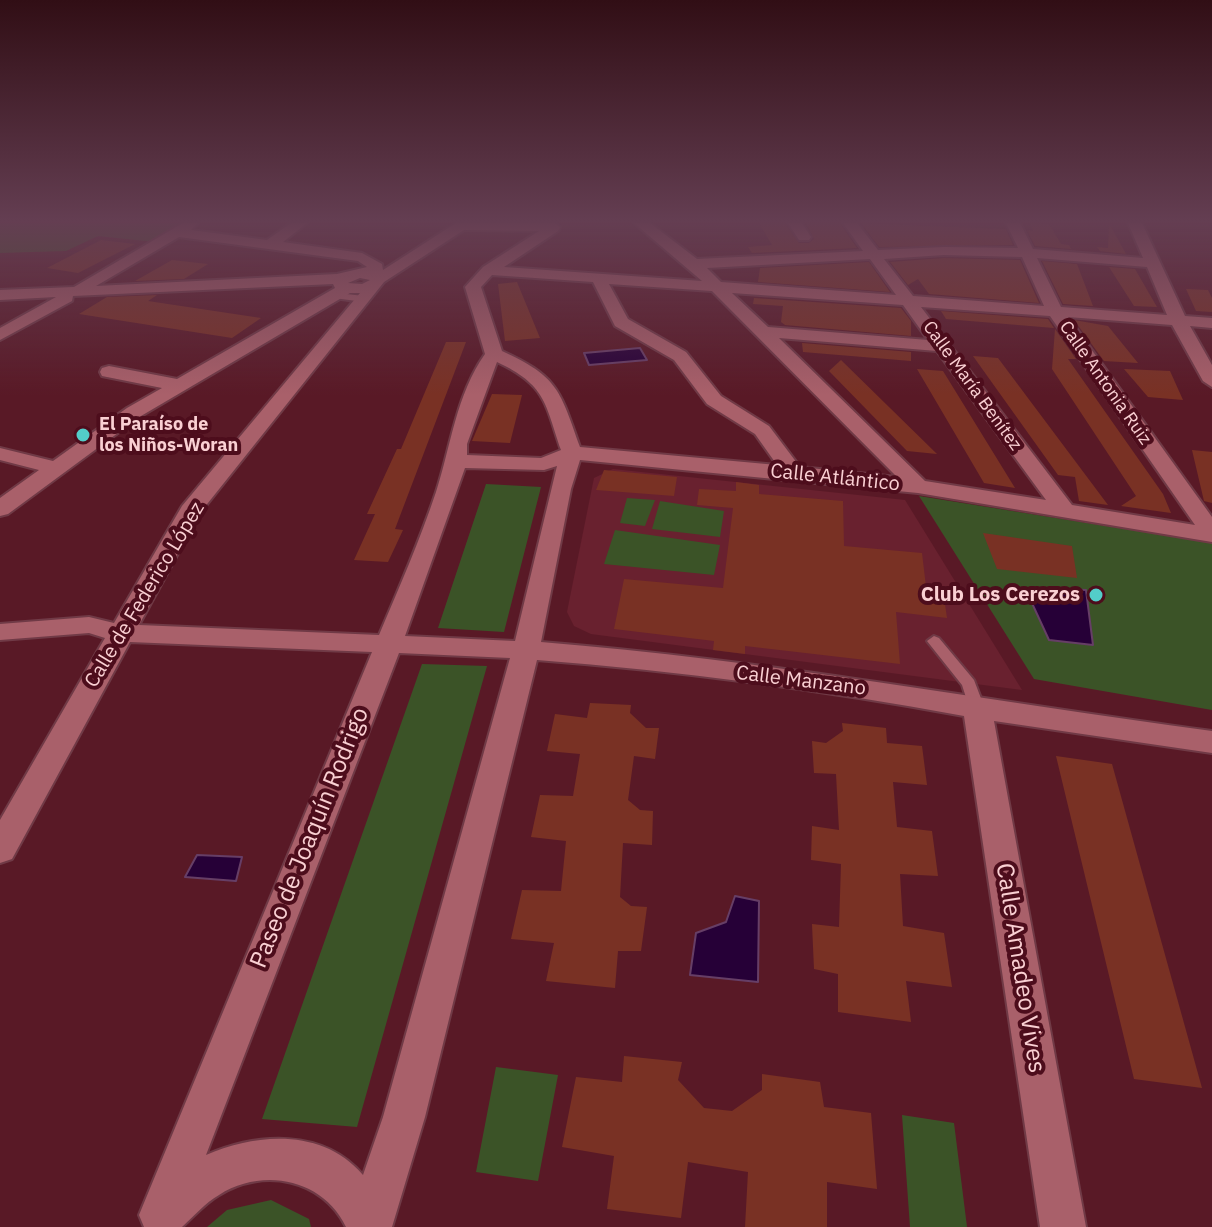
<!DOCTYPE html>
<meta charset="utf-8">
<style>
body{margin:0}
canvas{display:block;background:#591926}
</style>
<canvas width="1212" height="1227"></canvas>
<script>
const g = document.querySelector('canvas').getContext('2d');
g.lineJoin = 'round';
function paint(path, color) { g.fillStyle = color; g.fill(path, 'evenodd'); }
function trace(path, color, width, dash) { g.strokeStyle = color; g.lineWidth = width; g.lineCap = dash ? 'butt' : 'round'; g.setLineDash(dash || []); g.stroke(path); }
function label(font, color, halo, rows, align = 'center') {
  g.font = font + ' "IBM Plex Sans",sans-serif'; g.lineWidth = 8; g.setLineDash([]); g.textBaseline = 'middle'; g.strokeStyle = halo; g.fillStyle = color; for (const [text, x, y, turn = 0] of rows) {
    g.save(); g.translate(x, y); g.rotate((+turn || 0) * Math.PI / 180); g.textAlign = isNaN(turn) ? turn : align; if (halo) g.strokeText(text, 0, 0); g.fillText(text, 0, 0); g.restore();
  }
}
const built = new Path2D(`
 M613,469l292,31 117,190 -431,-56 -17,-8 -7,-14 27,-134z`);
const green = new Path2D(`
 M0,223h186l-31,19 -57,-6 -32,15 -66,2z
 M486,484l55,3 -37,145 -66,-4z
 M919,496l293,47v167l-178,-31z
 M627,498l28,2 -10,26 -25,-3z
 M660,501l64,10 -4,26 -68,-8z
 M615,530l105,15 -6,30 -110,-11z
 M422,664l65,2 -130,461 -95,-8z
 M496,1067l62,8 -20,106 -62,-9z
 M902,1115l52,8 13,104h-57z
 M271,1200l38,19 2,8h-104l20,-17z`);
const water = new Path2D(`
 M640,348l7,12 -58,5 -5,-12z
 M1025,588l61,2 7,55 -44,-5z
 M197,855l45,2 -6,24 -51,-4z
 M735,896l24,5 -1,81 -68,-7 6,-42 30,-11z`);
const building = new Path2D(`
 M759,223h26l14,20h10l5,-4 -8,-16h34l17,25 -105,5 -4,-6 24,-2z
 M861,223l145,6 7,16 -134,2z
 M1030,223l19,1 12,20 8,1 2,4 -36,-3 -8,-16 6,1z
 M1109,223l17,31 -26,-3 -3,-4 11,1z
 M101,240l34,4 -57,29 -31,-5z
 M944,258l76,2 19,43 -110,-9 -11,-15 -10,6 -18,-23z
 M172,260l36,4 -24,15 -49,2z
 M1042,261l35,3 16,42 -30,-2z
 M869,262l21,30 -132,-10 2,-14z
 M1109,267l26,2 22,38 -23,-1z
 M517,282l23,56 -35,3 -7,-57z
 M1186,289l22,1 4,8v14l-16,-1z
 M157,295l-9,6 113,17 -29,20 -153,-24 28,-17z
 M754,298l147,10 10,13v15l-126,-11 -4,-3 2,-16 -30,-2z
 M941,311l107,8 6,9 -108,-9z
 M1074,320l34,6 30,37 -34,-2z
 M1055,329l21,30h-8l95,135 8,19 -50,-7 15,-10 -84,-127z
 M446,342h20l-71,187 8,1 -7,15 -8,17 -34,-2 21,-46h-8l30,-65h4z
 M802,343l109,9v9l-108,-9z
 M973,356l25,2 110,147 -29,-4 -4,-24 -17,-2z
 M841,360l96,94 -30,-3 -78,-80z
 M917,369l26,2 72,117 -31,-5z
 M1124,369l46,2 13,29 -35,-3z
 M492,394l30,1 -12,48 -38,-2z
 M1192,450l20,2v51l-8,-2z
 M604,470l73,7 -3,19 -78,-6z
 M736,482l23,3v9l84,7 1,45 78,7 5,42 17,2 3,21 -51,-6 4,52 -155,-18v8l-32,-4 1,-9 -100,-12 10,-50 99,9 10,-80 -36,-3 2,-16 37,2z
 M983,533l89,13 5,32 -80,-9z
 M590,703l41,2 -1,8 16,15h13l-4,31 -21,-3 -6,44 12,10 13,1 -1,34 -29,-2 -3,54 11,9 16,1 -6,44h-23l-3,37 -69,-7 8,-38 -43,-4 11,-49 39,1 5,-50 -35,-4 9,-42 33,1 7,-42 -33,-3 8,-37 32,4z
 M842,723l44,5 1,15 35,3 5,39 -34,-3 4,45 35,4 6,45 -38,-2 3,52 41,7 8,54 -46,-6 5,41 -73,-10v-38l-24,-5 -2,-45 27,3 2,-63 -30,-4 1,-34 27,4 -3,-56 -22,-1 -2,-32 14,2 17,-12z
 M1056,756l56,8 90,324 -68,-9z
 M624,1056l58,6 -4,18 26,28 28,3 30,-21v-16l58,8 4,25 47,6 6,76 -50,-7v45h-82l3,-55 -60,-10 -7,56 -74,-9 7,-53 -52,-9 14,-70 46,5z`);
const service = new Path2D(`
 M337,293l27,3 4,3 -4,3 -30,-4 -1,-2z
 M934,636l5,2 35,42 11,29 -2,4h-12l-9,-28 -35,-44z`);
const minor = new Path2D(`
 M183,223h15l-7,7 76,10 24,-17h16l-24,19 79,11 20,11 1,6 73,-47h99l5,4 -2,4 -54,36 198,14 -68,-58h16l47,36 166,-8 -20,-28h14l21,27 66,-3 74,1 -12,-25h14l13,26 110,9 -15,-35h14l43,93 27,2v10l-22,-2 22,39v22l-9,-6 -31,-56 -104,-8 144,200v25l-294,-49 -338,-33 -9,29 -30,153c225,18 447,59 671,89v22l-218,-32 92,506h-46l-76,-511c-141,-26 -284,-45 -427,-56l-112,457 -33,110h-46c-23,-48 -83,-60 -127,-32 -14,8 -25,21 -37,32h-38l-5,-12 233,-563 -242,-10 -118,217 -12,4v-43l105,-182 -16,-5 -89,7v-16l89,-7 25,6 68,-117 178,-213h-10l-209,123 -133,98 -8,2v-18l39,-28 -39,-10v-12l53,13 74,-53 35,-20 -60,-12 -2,-4 2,-4 7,-2 68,13 158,-91 -2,-4 -260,12 -1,5 -72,39v-12l56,-31 -56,3v-10l74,-3zM464,230l75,1 -56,36 -18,20 20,67c-29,41 -34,92 -49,138 -16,48 -37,96 -57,143l-240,-10 61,-112 184,-231zM179,237l179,24 9,6 -30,7 -241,12zM944,255l78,2 22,49 -131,-10 -29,-37zM1037,258l110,9 20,48 -106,-8zM870,259l26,36 -175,-13 -14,-14zM492,275l101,7 22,44 59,34 33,44 48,30 22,31 -197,-18c-20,-56 -21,-70 -78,-96l-21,-64zM360,278l10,2 -8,4 -14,-1zM609,284l103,7 185,186 -97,-10 -31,-41 -48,-30 -35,-44 -58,-33zM732,293l171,12 25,35 -160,-13zM921,307l129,9 145,209 -123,-20zM779,338l158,13 109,149 -121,-19zM497,362c49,23 48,41 64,88l-20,8 -74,-3v-11zM557,466l-42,175 -110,-5 60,-168 79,2zM399,653l111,5 -127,459 -20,58c-40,-47 -106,-42 -157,-20z
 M788,223h14l9,14 -2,3h-10z`);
const markers = [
 [83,435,8,"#53cdc9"],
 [1096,595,8,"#53cdc9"]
];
const farStreetnames = [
 ["Calle Antonia Ruiz",1105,383,55],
 ["Calle María Benítez",972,386,54]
];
const farPoinames = [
 ["El Paraíso de",99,425],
 ["los Niños-Woran",99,446]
];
const streetNames = [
 ["Calle Atlántico",835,478,6],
 ["Calle de Federico López",145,595,-59],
 ["Calle Manzano",801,681,7]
];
const poiNames = [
 ["Club Los Cerezos",1080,595]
];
const nearStreetnames = [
 ["Paseo de Joaquín Rodrigo",310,838,-68],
 ["Calle Amadeo Vives",1020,968,81]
];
paint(built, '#69212f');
paint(green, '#3b5327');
paint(water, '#260037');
trace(water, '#663e66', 2);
paint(building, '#793124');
trace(service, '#703a46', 4);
trace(minor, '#703a46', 4);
paint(service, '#a9606a');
paint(minor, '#a9606a');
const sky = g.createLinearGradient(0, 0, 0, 395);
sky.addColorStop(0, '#310e15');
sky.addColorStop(0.56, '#643e52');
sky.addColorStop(1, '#643e5200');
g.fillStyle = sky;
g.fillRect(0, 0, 1212, 395);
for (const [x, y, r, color] of markers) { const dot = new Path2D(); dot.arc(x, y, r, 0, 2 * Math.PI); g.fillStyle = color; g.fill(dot); trace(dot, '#4d0d1c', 3); }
label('18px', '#fad0d3', '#4d0d1c', farStreetnames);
label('bold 18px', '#fad0d3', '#4d0d1c', farPoinames, 'left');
label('20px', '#fad0d3', '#4d0d1c', streetNames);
label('bold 20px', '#fad0d3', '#4d0d1c', poiNames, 'right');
label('24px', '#fad0d3', '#4d0d1c', nearStreetnames);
</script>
